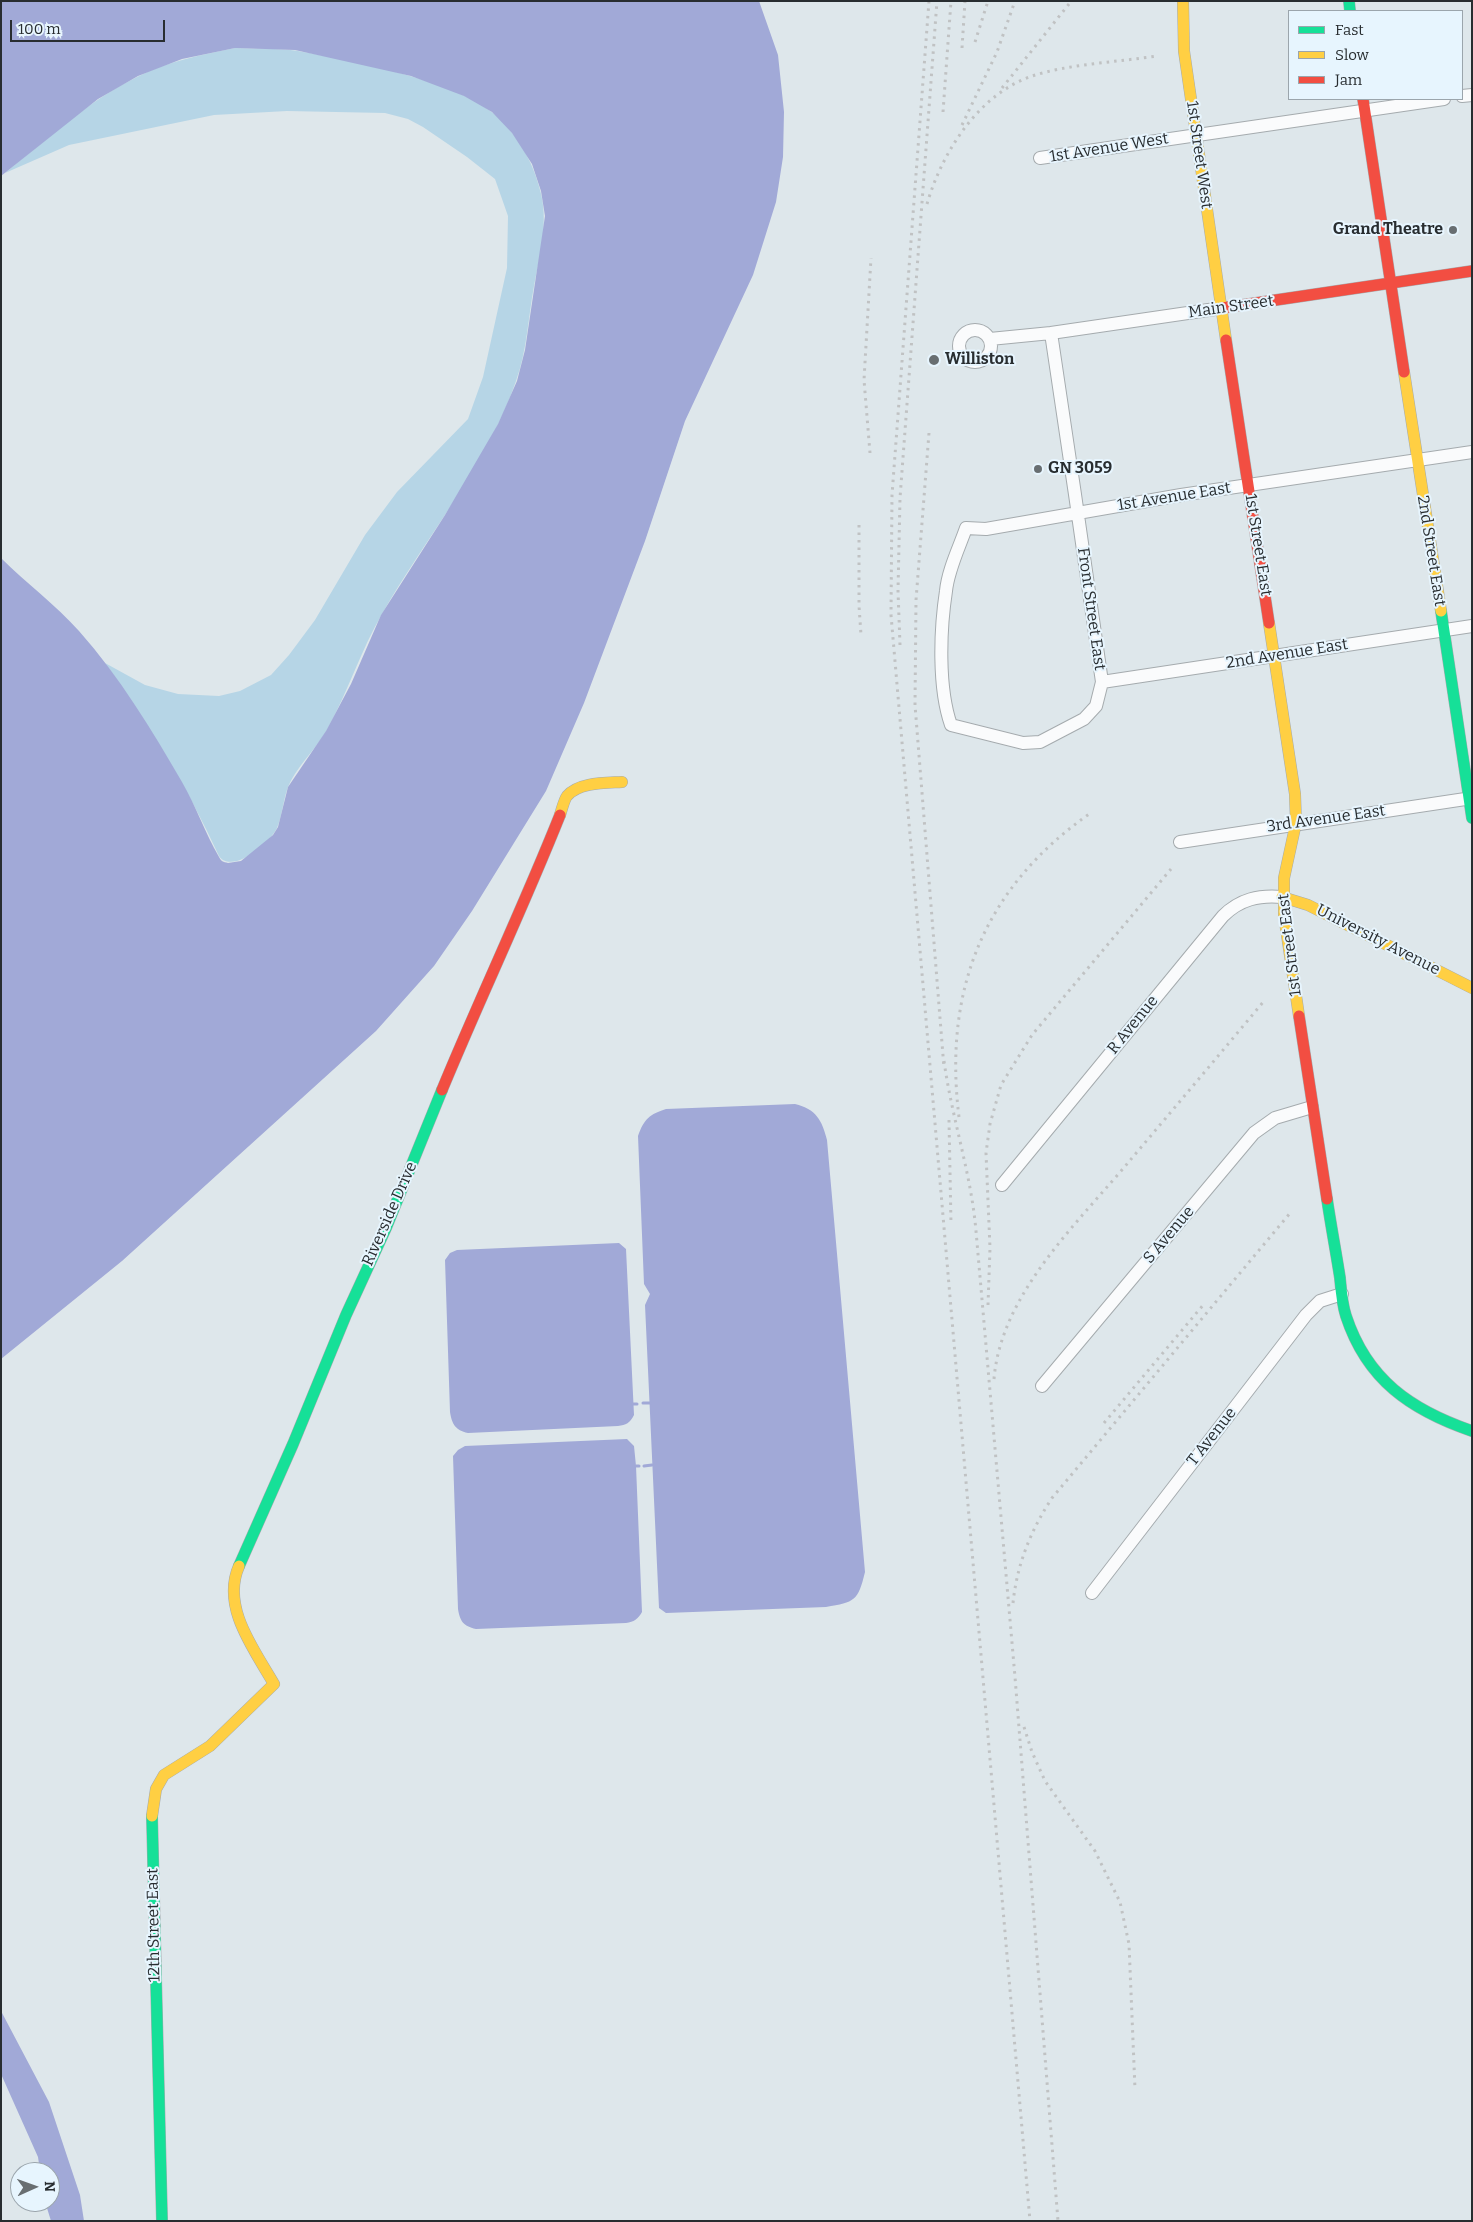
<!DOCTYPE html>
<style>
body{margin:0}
#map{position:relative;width:1473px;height:2222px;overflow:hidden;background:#dee7eb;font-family:Bitter,serif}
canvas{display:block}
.frame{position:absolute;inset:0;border:2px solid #282d30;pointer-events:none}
.legend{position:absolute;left:1288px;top:10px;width:175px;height:90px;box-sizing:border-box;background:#e7f5fe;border:1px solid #9ba5ac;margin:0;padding:6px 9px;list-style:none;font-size:15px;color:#282d30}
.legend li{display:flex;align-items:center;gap:10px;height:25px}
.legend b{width:25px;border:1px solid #9ba5ac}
.north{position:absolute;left:10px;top:2162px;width:50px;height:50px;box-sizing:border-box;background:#e7f5fe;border:1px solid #9ba5ac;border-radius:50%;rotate:88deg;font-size:14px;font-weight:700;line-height:20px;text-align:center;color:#282d30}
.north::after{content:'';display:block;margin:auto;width:18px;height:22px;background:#686e71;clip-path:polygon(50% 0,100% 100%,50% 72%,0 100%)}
.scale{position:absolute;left:10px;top:20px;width:155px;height:22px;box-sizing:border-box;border:2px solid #282d30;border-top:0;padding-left:6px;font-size:15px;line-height:18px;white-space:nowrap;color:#282d30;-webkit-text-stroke:4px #e7f5fe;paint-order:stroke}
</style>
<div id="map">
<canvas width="1473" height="2222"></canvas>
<div class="frame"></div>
<ul class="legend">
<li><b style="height:6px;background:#16e098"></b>Fast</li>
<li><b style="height:6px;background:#ffcf43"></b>Slow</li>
<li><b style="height:6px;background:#f24e42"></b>Jam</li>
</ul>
<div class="north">N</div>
<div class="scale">100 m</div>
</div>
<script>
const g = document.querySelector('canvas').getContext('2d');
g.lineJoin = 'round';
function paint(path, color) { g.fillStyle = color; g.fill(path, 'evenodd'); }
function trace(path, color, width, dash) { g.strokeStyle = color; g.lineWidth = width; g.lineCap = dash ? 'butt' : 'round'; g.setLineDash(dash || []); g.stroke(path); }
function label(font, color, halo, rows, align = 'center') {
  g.font = font + ' Bitter,serif'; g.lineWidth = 4; g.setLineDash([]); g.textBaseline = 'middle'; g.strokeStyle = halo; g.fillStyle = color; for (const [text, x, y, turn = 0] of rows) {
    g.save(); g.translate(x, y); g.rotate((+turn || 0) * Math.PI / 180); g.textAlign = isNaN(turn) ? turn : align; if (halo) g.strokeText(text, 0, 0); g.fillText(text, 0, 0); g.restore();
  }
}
const green = new Path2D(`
 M235,48c21,1 43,0 63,3 51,9 155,29 195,62 23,19 40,48 47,77 9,31 0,64 -6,96 -6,32 -7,65 -18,95 -28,83 -91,157 -134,233 -21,36 -34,77 -54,114 -11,21 -33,39 -41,62 -4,12 -5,26 -10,38 -7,15 -45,47 -58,28 -31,-68 -71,-132 -114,-193l40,22 33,9 41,2 21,-5 31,-16 18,-20 26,-35 50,-85 32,-43 71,-73 15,-42 24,-109 1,-52 -13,-37 -28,-22 -44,-30 -15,-8 -23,-6 -98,-2 -73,4 -145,30 -64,28c42,-34 83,-72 132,-96 30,-16 65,-22 98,-29z`);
const water = new Path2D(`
 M1,1h758l19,54 6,57 -1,45 -7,45 -23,73 -68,146 -40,120 -61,162 -38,88 -74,120 -38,55 -58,65 -254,230 -121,98v-801c25,25 54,46 78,73 40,45 73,99 103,151 14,24 23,51 37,75 2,4 4,5 9,6l13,-2 32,-26 5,-8 10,-40 38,-56 25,-47 30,-69 64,-100 53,-91 19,-43 8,-31 20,-134 -4,-25 -9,-27 -20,-31 -20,-21 -28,-16 -53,-20 -116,-26 -60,-2 -53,11 -44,17 -40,23 -97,77z
 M795,1104c21,5 27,16 32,36l38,432c-7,29 -10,30 -39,35l-160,6 -7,-5 -14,-303 5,-11 -6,-10 -6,-148c6,-17 12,-22 28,-27z
 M619,1243l7,6 8,166c-4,8 -8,10 -16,11l-150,7c-13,-3 -16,-9 -18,-21l-5,-152 5,-7 7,-3z
 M627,1439l7,7 2,20 6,146c-4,7 -8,10 -16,11l-150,6c-13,-3 -16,-8 -18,-20l-5,-153 5,-6 7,-4z
 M1,2011l48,91 31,93 4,26h-33l-4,-13 -5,-6h8v-30h-17l6,-8 -1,-7 -37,-83z`);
const stream = new Path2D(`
 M643,1403h7
 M633,1404h4
 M636,1466h3
 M644,1466l8,-1`);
const street = new Path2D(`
 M1462,96l10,-1
 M1040,158l404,-59
 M959 346a16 16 0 1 1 32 0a16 16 0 1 1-32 0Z
 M1051,333c18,116 34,233 51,349l-6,24 -12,13 -44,23 -17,1 -72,-18c-13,-37 -11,-95 -5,-134 2,-21 13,-43 20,-63l20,1 195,-34 291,-43
 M990,339l61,-6 171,-25
 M1102,682l370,-56
 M1180,842l292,-44
 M1002,1185l221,-269c17,-17 36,-21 59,-19
 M1042,1386l212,-253 21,-15 37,-11
 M1092,1593l214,-278 14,-14 22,-7`);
const fast = new Path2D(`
 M1349,1l1,10
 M1441,611l31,207
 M1327,1199c4,27 9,53 13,79 1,12 2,26 6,38 21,64 65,94 126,115
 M239,1566l54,-122 53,-129 40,-87 56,-138
 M152,1816l10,405`);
const slow = new Path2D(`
 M1183,1l1,50 42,289
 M1404,372l37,239
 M1269,623l26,171 1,29 -12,55v37l15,101
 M560,815c2,-6 4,-15 7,-19 12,-14 39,-13 55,-14
 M1282,897l26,8 164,83
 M152,1816l4,-27 8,-14 46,-29 64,-62c-20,-35 -53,-77 -35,-118`);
const jam = new Path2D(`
 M1363,99l41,273
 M1222,308l250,-37
 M1226,340l43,283
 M1299,1016l28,183
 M442,1090c38,-92 81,-182 118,-275`);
const rail = new Path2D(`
 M929,1l-37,494 -1,120 139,1606
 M975,42l13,-41
 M962,48l3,-47
 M1002,88l67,-84
 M943,112l8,-111
 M962,125l35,-73 18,-51
 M927,204c15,-52 52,-110 105,-128 37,-12 86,-14 125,-20
 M929,433l-13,167 -1,105 29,363
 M870,453l-6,-73 7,-122
 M859,525v81l2,29
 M900,645l-2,-54 2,-93 37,-497
 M944,1061c8,58 27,112 32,170l39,446 43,544
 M959,1117c-16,-129 26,-231 133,-305
 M949,1120l2,105
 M988,1305l2,-57 -4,-95 4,-29 11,-39 31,-50 139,-166
 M994,1379c7,-86 85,-157 138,-221 44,-52 88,-104 132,-157
 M1104,1423l100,-119
 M1013,1603c4,-39 18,-73 39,-105l239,-286
 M1024,1727l8,25 13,29 50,70 25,51 9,42 6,145`);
const markers = [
 [1453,230,5,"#686e71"],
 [934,360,6,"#686e71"],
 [1038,469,5,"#686e71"]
];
const streetNames = [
 ["1st Avenue West",1109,148,-9],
 ["1st Street West",1199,155,82],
 ["Main Street",1231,307,-8],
 ["1st Avenue East",1174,497,-9],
 ["1st Street East",1258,545,81],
 ["2nd Street East",1431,551,81],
 ["Front Street East",1091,609,82],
 ["2nd Avenue East",1287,654,-9],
 ["3rd Avenue East",1326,819,-8],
 ["University Avenue",1378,940,27],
 ["1st Street East",1290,945,-97],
 ["R Avenue",1133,1025,-51],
 ["Riverside Drive",390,1214,-66],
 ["S Avenue",1169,1235,-50],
 ["T Avenue",1212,1437,-52],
 ["12th Street East",154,1925,-91]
];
const poiNames = [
 ["Grand Theatre",1443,230,"right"],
 ["Williston",945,360],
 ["GN 3059",1048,469]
];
paint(green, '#b6d5e6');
paint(water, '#a1a9d7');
trace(stream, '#a1a9d7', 3);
trace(street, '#a5abae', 14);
trace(fast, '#a5abae', 12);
trace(slow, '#a5abae', 12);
trace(jam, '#a5abae', 12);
trace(street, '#fafbfc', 12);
trace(fast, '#16e098', 11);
trace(slow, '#ffcf43', 11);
trace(jam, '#f24e42', 11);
trace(rail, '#c0c2c3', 3, [2.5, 5]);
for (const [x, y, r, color] of markers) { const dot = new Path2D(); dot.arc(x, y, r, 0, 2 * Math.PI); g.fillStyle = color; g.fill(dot); trace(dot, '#e7f5fe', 2); }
label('16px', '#282d30', '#e7f5fe', streetNames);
label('bold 16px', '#282d30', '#e7f5fe', poiNames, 'left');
</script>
